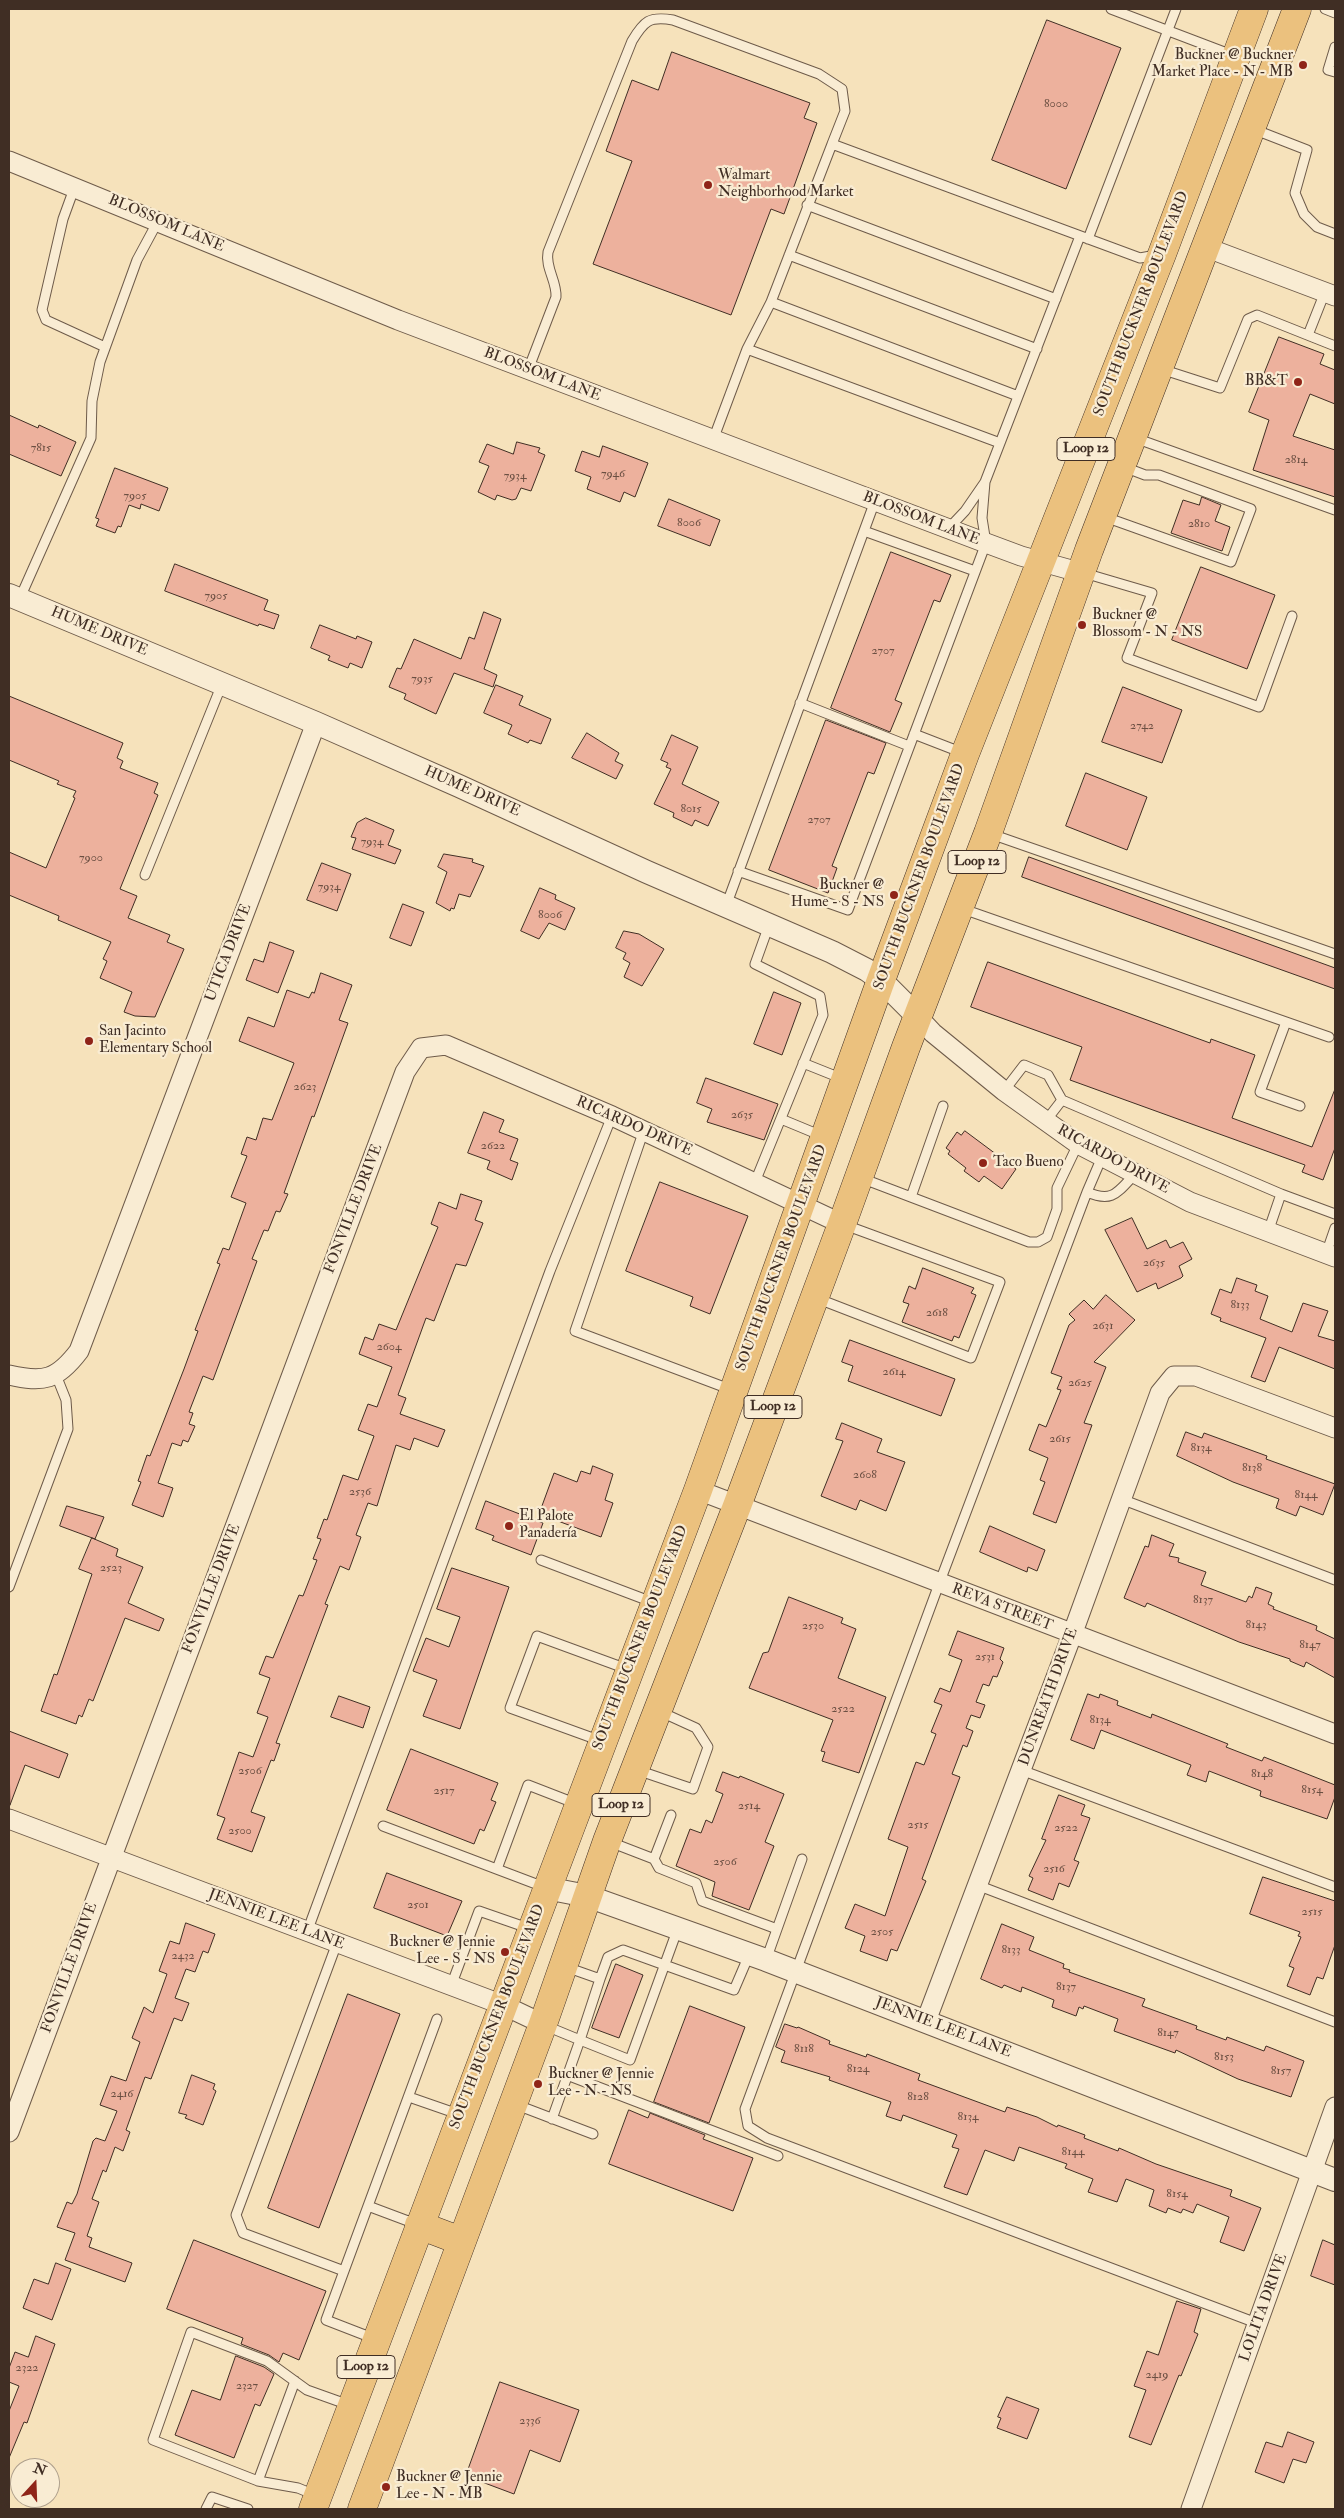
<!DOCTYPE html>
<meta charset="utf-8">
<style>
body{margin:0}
#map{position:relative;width:1344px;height:2518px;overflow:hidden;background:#f6e2bb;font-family:"IM FELL Double Pica",serif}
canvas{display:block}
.frame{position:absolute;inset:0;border:10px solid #402e24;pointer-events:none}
.north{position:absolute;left:10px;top:2458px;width:50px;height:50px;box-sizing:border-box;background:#f9ecd3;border:1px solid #afa08d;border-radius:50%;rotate:20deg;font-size:14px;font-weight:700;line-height:20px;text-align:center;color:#402e24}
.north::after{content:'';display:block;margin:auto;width:18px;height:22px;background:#8f2418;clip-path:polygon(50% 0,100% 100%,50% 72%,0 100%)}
</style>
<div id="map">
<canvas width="1344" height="2518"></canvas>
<div class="frame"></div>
<div class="north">N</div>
</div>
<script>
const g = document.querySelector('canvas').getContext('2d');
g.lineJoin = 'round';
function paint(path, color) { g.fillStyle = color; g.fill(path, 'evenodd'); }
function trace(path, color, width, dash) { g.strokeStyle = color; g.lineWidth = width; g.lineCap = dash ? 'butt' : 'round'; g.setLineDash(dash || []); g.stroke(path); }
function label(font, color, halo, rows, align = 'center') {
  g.font = font + ' "IM FELL Double Pica",serif'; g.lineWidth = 4.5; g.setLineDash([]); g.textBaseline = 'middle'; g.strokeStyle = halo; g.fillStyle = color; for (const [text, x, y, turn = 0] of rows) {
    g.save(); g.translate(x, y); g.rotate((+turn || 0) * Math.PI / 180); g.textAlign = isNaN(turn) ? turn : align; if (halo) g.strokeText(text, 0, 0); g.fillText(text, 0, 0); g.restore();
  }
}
const building = new Path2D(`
 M1047,20l74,28 -55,141 -74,-29z
 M672,52l138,51 -6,15 13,5 -33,91 -13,-5 -40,106 -138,-51 39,-103 -26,-10 26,-71 26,10z
 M1279,337l45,17 -4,10 15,6v34l-25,-10 -17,42 42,14v47l-82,-27 16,-50 -20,-8z
 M9,415l29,13 1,-3 37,17 -15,34 -52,-22z
 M517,442l23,6 -2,4 7,3 -14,36 -10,-3 -5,11 -4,1 -15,-5 -2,5 -17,-8 11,-26 -10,-4 8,-18 26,10z
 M603,446l45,17 -13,34 -11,-5 -4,10 -33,-13 4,-12 -16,-6 7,-20 17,6z
 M115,468l53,20 -9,23 -18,-7 -1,5 -11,-4 -8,22 -3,-1 -3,7 -19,-7 3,-7 -3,-1z
 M1202,497l19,8 -6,16 15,6 -8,24 -51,-18 12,-33 16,5z
 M669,499l51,21 -10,26 -52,-20z
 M891,552l60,23 -11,27 -6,-2 -39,100 7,3 -12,29 -59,-24z
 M175,564l93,36 -4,10 15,5 -5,14 -15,-5 -1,2 -93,-35z
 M1201,567l74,28 -28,74 -75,-29z
 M484,612l17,7 -17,50 13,6 -4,12 -39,-14 -18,41 -32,-15 2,-5 -17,-7 8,-19 4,1 13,-30 47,20 8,-22 5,2z
 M320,625l36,14 1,-3 15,6 -10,26 -12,-5 -2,5 -20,-8 2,-4 -19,-8z
 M496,685l27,11 -4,9 32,14 -10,25 -11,-4 -2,3 -20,-9 4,-9 -28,-12z
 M1123,687l59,23 -20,53 -60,-21z
 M9,696l114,47 -6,15 6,3 -3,7 38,15 -4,10 4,2 -38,94 17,7 -9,22 42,17 -3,7 17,7 -29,68 -20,-1 -11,-4 8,-20 -32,-14 7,-17 -4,-2 8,-17 -53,-22 1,-4 -50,-21v-43l37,16 29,-70 -2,-1 3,-6 -19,-7 2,-3 -50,-21z
 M826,720l60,23 -12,31 -6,-2 -36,94 5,2 -9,25 -59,-23z
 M587,733l32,20 -4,8 8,4 -7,14 -44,-21z
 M672,735l26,12 -16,37 37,18 -11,24 -13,-6 -3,6 -19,-9 1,-4 -20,-9 17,-35 -5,-2 2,-4 -7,-3z
 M1086,773l61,24 -20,53 -61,-24z
 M366,818l28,12 -6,15 13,5 -6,14 -43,-15 4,-11 -5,-1 6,-14z
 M444,854l29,5 -1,3 12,4 -14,31 -11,-3 -5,15 -3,-1 -1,3 -14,-8 11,-31 -9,-5z
 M1029,857l306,111v21l-313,-112z
 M322,863l29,11 -14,37 -30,-11z
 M540,888l16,7 -1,4 20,9 -10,22 -16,-7 -10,16 -18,-8z
 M403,904l21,8 -13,34 -21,-8z
 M624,931l15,3 25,15 -22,37 -18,-9 6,-14 -7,-4 3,-6 -10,-5z
 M270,942l24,9 -16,42 -32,-13 8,-21 9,3z
 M988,962l222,81 1,-4 44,16 -23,63 80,29 23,-58v59l-12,32 -21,-8 3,-7 -235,-85 12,-33 -111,-40z
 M321,973l31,12 -13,35 9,3 -34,94 -2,-1 -28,77 4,1 -8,18 -4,-1 -8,20 -4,-1 -12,29 5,2 -44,119 -10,-4 -14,36 4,1 -4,11 6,2 -7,16 -5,-2 -2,6 -9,-3 -14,40 15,5 -10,29 -31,-12 9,-23 -3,-1 9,-26 3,1 34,-87 14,-38 -3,-1 25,-66 -3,-1 6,-15 6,2 17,-47 -15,-6 16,-41 -6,-2 6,-17 9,3 7,-22 9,2 22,-57 -55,-22 9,-24 26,10 13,-37 22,8 3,-6 2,1z
 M774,992l27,11 -19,52 -28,-11z
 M706,1078l72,26 -14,36 -57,-18 5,-13 -15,-6z
 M484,1112l20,8 -5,12 19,7 -8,21 8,3 -6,17 -25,-11 3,-8 -22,-8z
 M965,1131l51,38 -14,20 -18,-13 -5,6 -15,-11 2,-3 -18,-14 2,-3 -4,-3 11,-16 4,3z
 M660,1182l88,34 -38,98 -20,-8 3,-9 -67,-26z
 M461,1194l21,7 -7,19 8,3 -17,43 -10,-2 -22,57 -8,-3 -28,77 8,3 -6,16 45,16 -7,17 -24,-9 -4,12 -14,-5 -19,61 -9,-3 -12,32 5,2 -12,33 -9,-4 -15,38 3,1 -52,138 4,1 -6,17 -3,-1 -20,52 14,5 -13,35 -35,-13 8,-21 -8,-3 22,-63 14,5 15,-40 -11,-4 13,-35 -11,-4 7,-18 7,2 26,-63 4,1 14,-36 -4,-1 8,-20 -4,-1 7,-19 3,1 16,-45 15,5 16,-44 -16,-6 10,-26 9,3 15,-40 -33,-13 6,-17 8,3 6,-16 17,6 42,-103 -7,-3 8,-22 17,7z
 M1132,1218l15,31 19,-9 4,8 13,-6 9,17 -13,7 4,10 -2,2 -23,11 -2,-6 -19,9 -32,-62z
 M923,1268l51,20 -3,5 5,2 -17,43 -5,-2 -2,5 -50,-19 7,-18 -6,-2 6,-16 6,3z
 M1237,1278l20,7 -2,6 13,5 -8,23 32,13 11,-29 25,8 -10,25 17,5v28l-56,-22 -14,35 -14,-5 15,-39 -46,-17 1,-3 -10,-4 9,-25 11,4z
 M1106,1295l29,25 -41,42 12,5 -22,56 8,2 -36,98 -23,-9 12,-32 -5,-2 8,-22 -19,-8 10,-26 7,3 15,-37 -4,-1 5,-12 -11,-4 18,-48 6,-5 -6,-6 15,-14 9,9z
 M850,1340l105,39 -14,37 -93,-35 5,-15 -11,-4z
 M842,1423l40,16 -5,13 28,10 -19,49 -26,-11 -4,10 -35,-14 22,-55 -7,-2z
 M1186,1432l16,6 2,-5 63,23 -1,3 69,25 -12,31 -23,-9 -4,10 -20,-8 3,-9 -46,-17 -56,-26z
 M593,1466l20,8 -8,26 8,3 -12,34 -62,-23 15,-41 23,9 4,-11 9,3z
 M486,1501l57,22 -12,32 -39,-15 2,-4 -18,-7z
 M67,1506l37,11 -9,22 -35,-13z
 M990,1526l55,24 -8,21 -9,-4 -1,5 -47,-20z
 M1152,1535l22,9 -5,12 10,2 -1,4 28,10 -5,13 45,17 3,-6 3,2 4,-11 16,6 -4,11 6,3 -1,2 44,17 -1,4 19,9v39l-29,-16 -2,5 -14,-6v-2l-51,-17 -92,-39 -2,4 -21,-9 21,-52 3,1z
 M92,1538l26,11 -2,7 27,11 -15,36 36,16 -5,12 -34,-13 -32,83 -4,-2 -7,18 -3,-2 -3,9 -35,-13 13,-37 3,1 35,-101 -13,-5z
 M452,1568l57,19 -49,142 -37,-13 14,-36 -24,-9 13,-33 23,9 11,-30 -23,-8z
 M789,1597l54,21 -2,5 15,6 -18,49 48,19 -27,76 -37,-12 3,-9 -4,-1 12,-31 -84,-32 14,-35 5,-1z
 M958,1631l46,17 -4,11 3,3 -6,15 -4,-1 -4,10 -6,-2 -7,18 9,3 -5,13 -9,-3 -5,13 7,3 -6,16 -4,-2 -11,29 8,3 -38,102 4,2 -29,70 -6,-2 -4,12 -27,-10 5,-15 -20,-8 10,-24 30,12 23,-69 -20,-8 28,-77 8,3 12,-31 -5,-2 11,-27 -8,-3 6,-14 10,4 12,-32 -13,-5z
 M1088,1694l11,4 1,-4 18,7 -1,4 34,13 1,-4 76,30 -2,3 36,14 2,-4 71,28v12l-8,22 -67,-23 1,-5 -52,-20 -3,11 -19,-7 4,-10 -90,-35 -7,19 -23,-9z
 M339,1696l31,11 -7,21 -32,-11z
 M9,1731l59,23 -9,24 -34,-13 -15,40z
 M411,1749l87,34 -7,17 5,2 -12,29 -4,-2 -6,15 -87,-34z
 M723,1772l16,6 1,-2 44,18 -19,48 9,4 -25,64 -37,-14 3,-14 -39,-16 14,-37 11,4 5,-13 6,3 11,-29 -7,-3z
 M1059,1795l26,10 -4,10 9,3 -16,42 5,2 -10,25 -10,-4 -6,17 -25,-10 5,-12 -4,-2 17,-36 -4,-1z
 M387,1873l75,28 -15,35 -73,-28z
 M1263,1877l72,24v44l-12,34 -6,-2 -7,18 -23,-9 7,-18 -5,-2 12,-29 -3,-1 2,-4 -50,-18z
 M186,1923l29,11 -7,19 -5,-2 -8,21 -9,-3 -11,29 14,5 -7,18 -8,-3 -23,61 -6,-2 -19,53 4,2 -7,19 -8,-4 -9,25 -3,-2 -11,29 7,3 -12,34 5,2 -3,9 43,16 -7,19 -60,-22 10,-27 -18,-6 10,-25 5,2 5,-10 16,-53 3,-3 9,3 12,-30 -17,-6 11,-29 15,5 14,-39 -8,-4 12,-31 9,6 14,-39 -8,-3 11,-30 9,3z
 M1002,1924l32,13 -5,13 35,14 -1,4 7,2 -1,2 76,27 -3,7 55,20 -1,3 30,11 1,-3 37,14 2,-5 38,15 -13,36 -53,-18 -62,-29 -1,3 -61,-22 4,-12 -34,-13 -1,3 -4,-2 -3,9 -24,-9 2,-7 -32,-13 -1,5 -17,-7 -2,3 -21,-9z
 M616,1964l27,11 -24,63 -27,-10z
 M348,1994l52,20 -81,214 -51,-20z
 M690,2006l55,21 -36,96 -55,-21z
 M785,2024l12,4 1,-1 32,14 -1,3 37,13 1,-3 53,20 -2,6 87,32 2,-5 30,10 20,10 1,-2 27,10 -1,3 34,13 1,-3 37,16 76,26 -2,6 31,12 -17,43 -24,-9 9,-25 -32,-13 -4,9 -10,-4 -2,4 -13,-5 -2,5 -17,-7 5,-16 -28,-11 -9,23 -29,-10 5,-13 -28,-11 2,-4 -48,-17 -5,14 -29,-11 -18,45 -23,-8 15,-38 -7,-2 5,-12 -54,-20 -2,6 -15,-5 5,-14 -62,-22 1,-3 -49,-15 4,-11 -9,-4z
 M192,2075l23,9 -2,5 3,2 -13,34 -18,-7 2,-3 -8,-2z
 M629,2110l19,8 2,-5 55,22 -2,4 50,19 -20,53 -124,-47z
 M194,2240l132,51 -27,69 -16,-7 -4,9 -10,-7 -28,-11 2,-6 -76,-29z
 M1323,2240l12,5v40l-24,-9z
 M56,2263l15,6 -19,51 -29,-12 11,-29 14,5z
 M1177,2301l24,8 -7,23 4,2 -17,42 -2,-1 -28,70 -22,-8 17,-47 -12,-4 13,-35 11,4z
 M36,2336l19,8 -28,79 -3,-1 -15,36v-47l10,-25 -10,-4v-14l6,-16 13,5z
 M236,2356l28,11 10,7 -14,32 -5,-2 -21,54 -59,-23 17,-45 28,10z
 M500,2382l79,28 -19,52 -30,-12 -16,44 -48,-18z
 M1007,2397l32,12 -12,30 -30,-11 4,-10 -3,-1z
 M1288,2432l26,10 -8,21 -13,-4 -9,24 -29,-11 11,-30 16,5z`);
const service = new Path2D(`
 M1111,9l121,46
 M1325,9l10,4
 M1335,47l-7,23 7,2
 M1253,129l54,21 -12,43 9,21 13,13 18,7
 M75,186l-12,33 -21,91 4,10 59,27
 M807,205l249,94
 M1088,239l88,-230
 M789,255l248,94
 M771,302l247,94
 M1308,335l17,-43
 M747,349l253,94
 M1161,369l59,19 28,-69 9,-4 78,31
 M528,370l28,-73c1,-16 -11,-29 -8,-45l84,-211c12,-20 17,-25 41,-21l146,54 23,15 3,22 -13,33 308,114 16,-3
 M1135,438l200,72
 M713,440l34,-91 24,-47 61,-158
 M985,482l95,-246
 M1105,517l126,45 20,-53 -92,-34h-14l-21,-8
 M864,531l111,40
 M1084,573l68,20 -25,65 132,49 33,-91
 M20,598l71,-160 1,-37 8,-39 37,-102 21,-39
 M800,703l109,43
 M914,734l49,19
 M991,834l344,120
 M738,871l110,39 138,-367 -4,-25 3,-36 -20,29 -17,18
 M145,875l77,-191
 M726,906l149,-405
 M963,909l366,128
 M1286,1022l-26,70 40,14
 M803,1063l40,16
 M1004,1091l20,-26 24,10 14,25
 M781,1119l41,17
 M1045,1122l17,-22 219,94 -13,38
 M644,1130l-69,201 157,59
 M1102,1157l-15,35c25,11 30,1 47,-17
 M861,1178l168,64h9l9,-5 10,-28v-21l21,-44
 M755,1182l68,-167 -3,-19 -65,-32 14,-39
 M1087,1192l-148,392 -194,525 3,17 19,12 492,186
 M1281,1194l54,20
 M911,1197l32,-91
 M1326,1254l9,-26
 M816,1298l155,60 29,-76 -155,-57
 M1121,1499l214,81
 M541,1560l111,42
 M9,1587l59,-158 -2,-29 -10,-25
 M601,1741l-91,-33 27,-72 90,33
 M637,1770l56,19 15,-42 -12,-19 -35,-16
 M1021,1770l314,117
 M383,1826l161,61
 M610,1842l44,17 17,-44
 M654,1859l5,9 37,15 6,18 75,28
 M497,1869l31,-84 49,19
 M977,1885l358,137
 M307,1932l243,-661 62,-155
 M337,1943l-101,272 7,18 101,38 93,-252
 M766,1960l36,-101
 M600,1979l8,-22 15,-7 111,40 15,-35
 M451,1986l28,-75 49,17
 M546,2026l34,14 20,-61 -34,-12
 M567,2075l211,81
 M409,2097l49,17
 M517,2105l76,29
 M552,2119l28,-79 50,20 48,-132
 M368,2206l48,18
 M344,2271l-18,49 49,19
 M258,2481l37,-100
 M315,2495l-17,-7 -40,-7 -105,-41 38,-108 76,29 40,29 42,15
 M206,2509l6,-12 36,12`);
const minor = new Path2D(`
 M9,161l389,159 588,223 35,13 61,17
 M1205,247l130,49
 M918,1017l15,16 71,58 74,53 112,58 145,55
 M9,1375c35,8 48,5 70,-24l237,-628
 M698,1490l637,244
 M9,1819l494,186 40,19
 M926,2021l146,-386 88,-242 14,-17h22l139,52
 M9,2132l396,-1060 16,-24 25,-3 166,71 230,108
 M1191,2509l144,-402`);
const tertiary = new Path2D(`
 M9,595l307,128 143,63 188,86 185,80 35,18 14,10 37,37
 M546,1888l41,8 179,64 569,220`);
const primary = new Path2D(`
 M419,2225l42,16
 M313,2509l385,-1019 183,-510 84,-226 197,-500 92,-245
 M362,2509l181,-485 64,-183 130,-335 105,-282 64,-177 82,-214 101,-283 208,-541`);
const markers = [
 [1303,65,5,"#8f2418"],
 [708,185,5,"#8f2418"],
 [1298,382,5,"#8f2418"],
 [1082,625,5,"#8f2418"],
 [894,895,5,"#8f2418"],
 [89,1041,5,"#8f2418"],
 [983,1163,5,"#8f2418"],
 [509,1526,5,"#8f2418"],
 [505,1952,5,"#8f2418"],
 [538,2084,5,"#8f2418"],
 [386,2487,5,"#8f2418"]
];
const numberNames = [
 ["8000",1056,104],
 ["7815",41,448],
 ["2814",1296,460],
 ["7946",613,474],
 ["7934",515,476],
 ["7905",135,496],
 ["8006",689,523],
 ["2810",1199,524],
 ["7905",216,596],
 ["2707",883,651],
 ["7935",422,679],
 ["2742",1142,726],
 ["8015",691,809],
 ["2707",819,820],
 ["7934",372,842],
 ["7900",91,858],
 ["7934",329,887],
 ["8006",550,915],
 ["2623",305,1087],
 ["2635",742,1115],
 ["2622",493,1146],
 ["2635",1154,1263],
 ["8133",1240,1305],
 ["2618",937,1313],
 ["2631",1103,1326],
 ["2604",389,1347],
 ["2614",894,1372],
 ["2625",1080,1383],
 ["2615",1060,1439],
 ["8134",1201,1448],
 ["8138",1252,1468],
 ["2608",865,1475],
 ["2536",360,1492],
 ["8144",1306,1495],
 ["2523",111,1568],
 ["8137",1203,1600],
 ["8143",1256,1625],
 ["2530",813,1626],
 ["8147",1310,1645],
 ["2531",985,1657],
 ["2522",843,1709],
 ["8134",1100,1720],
 ["2506",250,1771],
 ["8148",1262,1774],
 ["8154",1312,1790],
 ["2517",444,1791],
 ["2514",749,1806],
 ["2515",918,1825],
 ["2522",1066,1828],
 ["2500",240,1831],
 ["2506",725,1862],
 ["2516",1054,1869],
 ["2501",418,1905],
 ["2515",1312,1912],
 ["2505",882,1932],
 ["8133",1011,1950],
 ["2432",183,1956],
 ["8137",1066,1987],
 ["8147",1168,2033],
 ["8118",804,2049],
 ["8153",1224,2057],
 ["8124",858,2069],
 ["8157",1281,2071],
 ["2416",122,2094],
 ["8128",918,2097],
 ["8134",968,2117],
 ["8144",1073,2152],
 ["8154",1177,2194],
 ["2322",27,2368],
 ["2419",1157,2375],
 ["2327",247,2386],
 ["2336",530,2421]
];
const shields = [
 [1086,449,58],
 [977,862,58],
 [773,1407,58],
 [621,1805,58],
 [366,2367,58]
];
const shieldNames = [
 ["Loop 12",1086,449],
 ["Loop 12",977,862],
 ["Loop 12",773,1407],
 ["Loop 12",621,1805],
 ["Loop 12",366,2367]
];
const poiNames = [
 ["Buckner @ Buckner",1293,56,"right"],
 ["Market Place - N - MB",1293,73,"right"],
 ["Walmart",718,176],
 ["Neighborhood Market",718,193],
 ["BB&T",1288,382,"right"],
 ["Buckner @",1092,616],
 ["Blossom - N - NS",1092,633],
 ["Buckner @",884,886,"right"],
 ["Hume - S - NS",884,903,"right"],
 ["San Jacinto",99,1032],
 ["Elementary School",99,1049],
 ["Taco Bueno",993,1163],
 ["El Palote",519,1517],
 ["Panadería",519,1534],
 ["Buckner @ Jennie",495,1943,"right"],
 ["Lee - S - NS",495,1960,"right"],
 ["Buckner @ Jennie",548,2075],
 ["Lee - N - NS",548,2092],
 ["Buckner @ Jennie",396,2478],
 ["Lee - N - MB",396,2495]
];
const streetNames = [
 ["BLOSSOM LANE",166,224,23],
 ["SOUTH BUCKNER BOULEVARD",1142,304,-69],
 ["BLOSSOM LANE",542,375,21],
 ["BLOSSOM LANE",921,519,21],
 ["HUME DRIVE",99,632,23],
 ["HUME DRIVE",472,792,24],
 ["SOUTH BUCKNER BOULEVARD",920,877,-70],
 ["UTICA DRIVE",229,953,-69],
 ["RICARDO DRIVE",634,1127,24],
 ["RICARDO DRIVE",1113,1160,29],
 ["FONVILLE DRIVE",354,1209,-69],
 ["SOUTH BUCKNER BOULEVARD",782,1258,-70],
 ["FONVILLE DRIVE",212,1589,-69],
 ["REVA STREET",1002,1608,21],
 ["SOUTH BUCKNER BOULEVARD",641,1638,-69],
 ["DUNREATH DRIVE",1049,1697,-70],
 ["JENNIE LEE LANE",276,1920,21],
 ["FONVILLE DRIVE",70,1968,-70],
 ["SOUTH BUCKNER BOULEVARD",498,2017,-69],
 ["JENNIE LEE LANE",943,2028,21],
 ["LOLITA DRIVE",1264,2308,-70]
];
paint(building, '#edb19d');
trace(building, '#402e24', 1);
trace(service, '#6e5b4a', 11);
trace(minor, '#6e5b4a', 21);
trace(tertiary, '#6e5b4a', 24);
trace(primary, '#402e24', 29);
trace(service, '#f9ecd3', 9);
trace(minor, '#f9ecd3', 19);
trace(tertiary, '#f9ecd3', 22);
trace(primary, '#ebc17e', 28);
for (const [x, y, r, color] of markers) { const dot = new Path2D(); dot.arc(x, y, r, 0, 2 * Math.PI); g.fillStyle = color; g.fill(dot); trace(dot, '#f9ecd3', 2); }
label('12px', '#6b4f42', null, numberNames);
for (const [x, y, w] of shields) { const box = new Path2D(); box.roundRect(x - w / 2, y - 11.5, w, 23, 4); g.fillStyle = '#f9ecd3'; g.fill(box); trace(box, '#402e24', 1); }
label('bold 14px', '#402e24', null, shieldNames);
label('15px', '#402e24', '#f9ecd3', poiNames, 'left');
label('15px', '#402e24', '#f9ecd3', streetNames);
</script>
